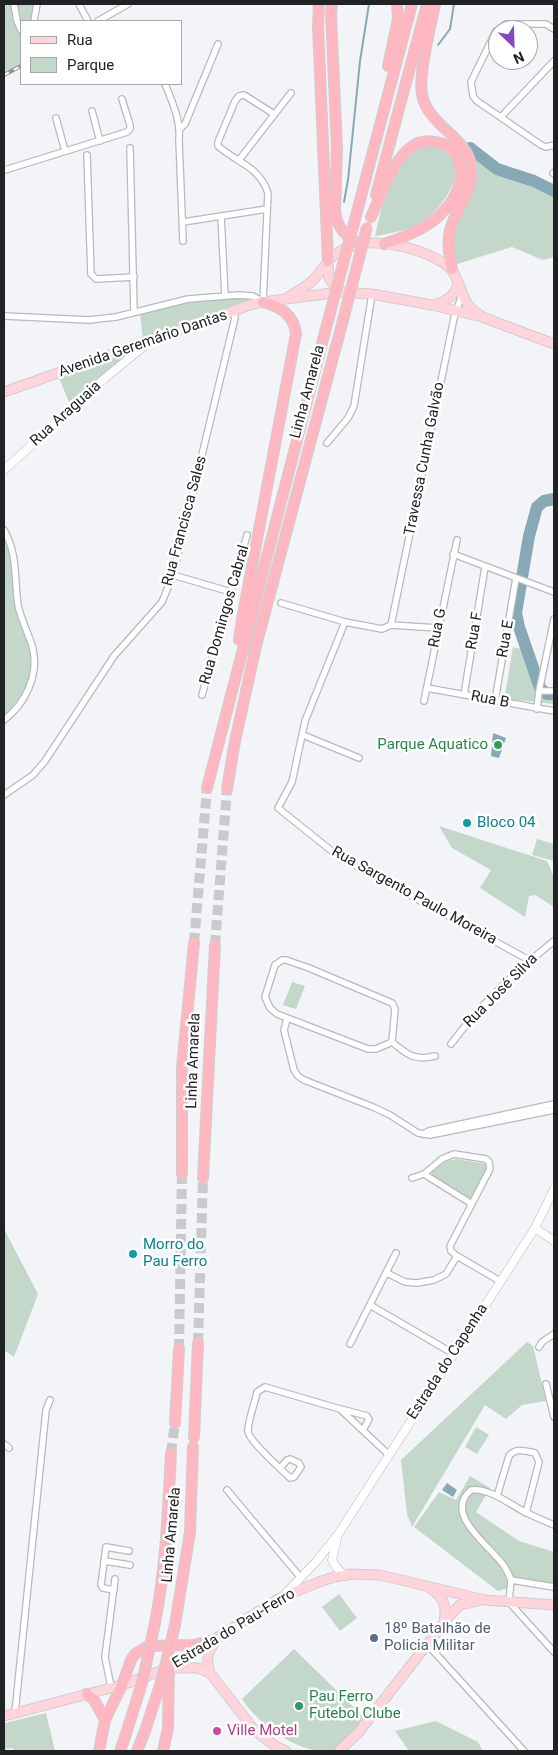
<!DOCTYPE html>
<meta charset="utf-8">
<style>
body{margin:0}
#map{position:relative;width:558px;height:1755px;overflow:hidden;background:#f3f4f7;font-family:Roboto,sans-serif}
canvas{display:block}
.frame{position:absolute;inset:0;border:5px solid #212223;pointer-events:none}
.legend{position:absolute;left:20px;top:20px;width:162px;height:65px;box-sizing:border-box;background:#fff;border:1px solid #a6a7a7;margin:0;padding:6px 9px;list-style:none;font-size:15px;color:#212223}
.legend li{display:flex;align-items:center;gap:10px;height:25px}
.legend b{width:25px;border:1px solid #a6a7a7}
.north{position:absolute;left:488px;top:20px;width:50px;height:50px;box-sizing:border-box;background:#fff;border:1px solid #a6a7a7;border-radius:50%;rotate:156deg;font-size:14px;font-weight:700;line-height:20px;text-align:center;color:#212223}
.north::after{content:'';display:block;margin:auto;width:18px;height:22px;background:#8449bf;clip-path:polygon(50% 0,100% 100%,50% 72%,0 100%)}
</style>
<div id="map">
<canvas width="558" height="1755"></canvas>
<div class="frame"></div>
<ul class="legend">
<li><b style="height:6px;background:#ffd4da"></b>Rua</li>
<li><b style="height:14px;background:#c3d7cb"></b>Parque</li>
</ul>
<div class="north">N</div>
</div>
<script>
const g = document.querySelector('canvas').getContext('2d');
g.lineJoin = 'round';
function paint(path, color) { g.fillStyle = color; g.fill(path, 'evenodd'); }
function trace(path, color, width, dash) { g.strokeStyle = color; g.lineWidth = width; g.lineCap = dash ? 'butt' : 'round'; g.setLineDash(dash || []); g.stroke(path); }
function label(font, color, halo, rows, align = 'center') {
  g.font = font + ' Roboto,sans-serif'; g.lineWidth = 5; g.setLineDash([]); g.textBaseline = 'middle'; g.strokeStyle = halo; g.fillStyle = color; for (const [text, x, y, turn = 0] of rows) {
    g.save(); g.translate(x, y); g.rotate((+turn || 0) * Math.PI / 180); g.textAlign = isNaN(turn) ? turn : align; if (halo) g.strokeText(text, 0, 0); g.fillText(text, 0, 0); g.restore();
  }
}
const green = new Path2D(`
 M4,4h33l-4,17h-12v45l-17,7z
 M429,145c8,3 18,6 23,13 14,20 -15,55 -32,65 -13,7 -30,11 -45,13 5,-24 18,-77 42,-88 4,-2 8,-2 12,-3z
 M473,154l81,38v65l-11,3 -31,-13 -55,17c-1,-7 -5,-16 -4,-23 2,-36 31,-44 20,-87z
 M241,297l16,4 -114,40 -3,-28 49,-12z
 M134,351l-63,56 -12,-29 29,-12z
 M4,533l5,7 9,65 17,60 -7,22 -24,30z
 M513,647l17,4 5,4 -1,17 9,20 11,1v11l-47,-5 -2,-4z
 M439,826l108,35 7,16v30l-19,-12 -6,1 -4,21 -45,-29 11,-18 -39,-22z
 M537,839l17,5v17l-22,-6z
 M292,982l13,4 -9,23 -13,-4z
 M456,1159l31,5 2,3 -15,30 -3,2 -39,-24v-3l13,-10z
 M4,1229l34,65 -24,63 -10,-7z
 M527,1342l6,4 13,55 -24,4 -16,14 -21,-14 -73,122 -5,-13 -6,-54z
 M476,1427l13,8 -12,19 -12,-7z
 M470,1476l20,12 -14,24 43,29 35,11v33l-34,-1 -22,7 -84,-64 25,-35 17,8z
 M339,1594l18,24 -17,13 -18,-24z
 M294,1649l73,71c-10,11 -21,26 -35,31 -33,4 -74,-27 -90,-52z
 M46,1713l9,38h-42v-3l-9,1 1,-26z
 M436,1721l42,21 5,9h-74l-14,-20z`);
const water = new Path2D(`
 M493,733l13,5 -7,20 -8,-2z
 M447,1483l10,7 -4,7 -11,-7z`);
const stream = new Path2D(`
 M438,45l12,-16 4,-25
 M344,202l4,-22 12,-119 9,-57`);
const river = new Path2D(`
 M470,148l27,21 37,12 20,10
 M554,499l-10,2 -7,6 -8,29 -13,77 3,14 21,61 7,6h7`);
const highwayTunnel = new Path2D(`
 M194,943l13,-155
 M215,945l12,-156
 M198,1343l5,-165
 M179,1349l3,-175
 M171,1453l4,-30`);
const street = new Path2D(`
 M14,4l3,17 4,9
 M79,4l9,17
 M34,21l3,-17
 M98,21l30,-17
 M554,29l-8,-5h-40l-10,7 -25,51 2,14 4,5 64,44 5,2 8,-2
 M165,84c7,18 16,36 14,56l4,101
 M92,111l8,30
 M501,117l53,-56
 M56,118l9,33
 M180,129l5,-5 33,-80
 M130,148l4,164
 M87,155l4,119 5,5 38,-2
 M239,160l52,-67
 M5,170l122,-38 3,-3v-4l-8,-26
 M553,173l1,1
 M221,216l4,80
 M183,222l84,-13
 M4,316l85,4 27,-3 72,-18 51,-4 14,1 10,6 5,-109c-9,-27 -31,-30 -50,-47v-4l17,-41 4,-5 5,-1 30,19
 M327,443l21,-25 6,-12 18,-112
 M4,530c14,25 10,47 14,75 3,15 11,29 15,44 6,27 -8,55 -29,71
 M453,554l101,38
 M173,575l58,17
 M281,603l64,19 37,7 9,-4 47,3
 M345,622l-40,99 -13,61 -14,26 60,48 191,104
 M391,625l63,-307 8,-24
 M427,688l127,23
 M539,691h15
 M202,695l45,-160
 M464,695l21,-128
 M424,701l33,-161
 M495,701l21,-123
 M537,709l2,-18 15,-72
 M303,735l56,23
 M4,795l29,-20 12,-14 69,-105 48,-54 11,-27 62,-257 -1,-7
 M282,960h4l23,8 83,35 3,6 -3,33 -16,7h-8l-91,-35 -7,-6 -5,-11 10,-32z
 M287,1019l-3,11 10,40 4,6 6,4 69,27 17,8 28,18 12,2 124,-25
 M392,1042c16,13 22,19 43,14
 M451,1044c29,-39 65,-73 103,-103
 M423,1134l6,-3 125,-27
 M424,1174l48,30
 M412,1178l12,-4 18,-15 12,-5 32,5 3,3 1,7 -40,77 1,5 6,5 43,25
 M387,1273l18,9 12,1 17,-3 12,-6 11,-18
 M370,1305l84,49
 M350,1344l46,-91
 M539,1347l3,-5 12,-8
 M546,1384l8,33
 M341,1409l26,7 2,3 -6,11
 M4,1444l5,4
 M280,1468l7,-8 3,-1 9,4 2,4 -7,10 -4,1c-8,-8 -42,-38 -42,-47 0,-11 7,-28 9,-39l8,-5 75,22 48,45
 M227,1490l74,88
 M497,1496l12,-40c7,-9 16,-5 26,-3l4,9 -13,51
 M554,1525c-10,-4 -19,-8 -29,-13 -16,-8 -35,-24 -54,-22 -29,25 21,57 33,76 3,4 5,9 7,14l43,7
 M104,1561l26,4
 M511,1580l-2,22 45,50
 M114,1590l-11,-2 -2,-3 5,-38 23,4
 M427,1644l97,107
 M111,1687l-6,-30 10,-78
 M15,1713l31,-303 4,-10`);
const secondary = new Path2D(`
 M4,470l100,-91 45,-37
 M535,1228l19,13
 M337,1539l-5,21 4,7 8,8
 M283,1596l32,-33 24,-30 196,-305 19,-39`);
const primary = new Path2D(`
 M328,261l1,17 10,14
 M288,297c9,-5 18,-10 25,-17 9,-9 15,-22 26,-28 28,-19 86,-5 111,16 8,7 11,27 18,37 3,4 8,7 12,10
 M434,305c11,-3 22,-10 24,-22
 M4,392l246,-87 13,-3 77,-10 32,2 60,11 50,12 72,27
 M431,1589c13,9 16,17 13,33
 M173,1668h25l12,5 45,58 22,16 9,4
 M210,1673c-4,-13 -3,-20 5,-31
 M4,1716l118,-31 47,-17 111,-70 39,-16 15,-5 18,-3 28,1 105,25 69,5
 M339,1751l19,-18 92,-118 10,-10 18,-4`);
const highway = new Path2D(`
 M319,4l-1,23 10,234
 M332,4l-1,10 6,135 -2,63c2,15 10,23 22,31
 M435,4c-4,22 -17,70 -13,91 2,9 8,19 15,26 12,13 32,26 34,45 3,22 -12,39 -19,58 -6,14 -3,30 0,45
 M388,66l10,-47 -1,-15
 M376,195l51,-191
 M371,217c10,-21 21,-55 39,-69 7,-6 16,-8 25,-6 30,4 31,40 16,60 -5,7 -12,14 -18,19 -15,11 -32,17 -49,23
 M354,223l58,-219
 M239,640l3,-21 54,-285c-2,-20 -16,-27 -33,-32
 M207,788l118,-456
 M227,789l8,-48 21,-95 87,-326
 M182,1174v-106l12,-125
 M203,1178l12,-233
 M175,1423l4,-74
 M194,1437l4,-94
 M155,1623c11,-56 13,-113 16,-170
 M175,1625l15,-93 3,-85
 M87,1694l7,6 11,20
 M99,1751l6,-31 17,-35 9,-25 4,-6 13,-8 46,-1 23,-6
 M120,1751l5,-14
 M137,1751l8,-20
 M163,1751l5,-23 1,-60`);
const rail = new Path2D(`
 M4,75l17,-9`);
const highwayBridge = new Path2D(`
 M343,320l24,-93
 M325,332l29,-109
 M145,1731l17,-52 13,-54
 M125,1737l17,-54 13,-60`);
const markers = [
 [498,745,5,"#2e9e5b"],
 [467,823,5,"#0f9aa8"],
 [133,1254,5,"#0f9aa8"],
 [374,1638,5,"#5c6f8a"],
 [299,1706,5,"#2e9e5b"],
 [217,1731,5,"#d1479c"]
];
const streetNames = [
 ["Avenida Geremário Dantas",143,344,-19],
 ["Linha Amarela",308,392,-75],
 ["Rua Araguaia",66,414,-42],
 ["Travessa Cunha Galvão",425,459,-79],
 ["Rua Francisca Sales",185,521,-75],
 ["Rua Domingos Cabral",225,615,-74],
 ["Rua G",438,628,-79],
 ["Rua F",475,631,-80],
 ["Rua E",506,639,-80],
 ["Rua B",490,700,11],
 ["Rua Sargento Paulo Moreira",414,896,29],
 ["Rua José Silva",501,991,-45],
 ["Linha Amarela",194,1061,-88],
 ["Estrada do Capenha",448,1362,-57],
 ["Linha Amarela",172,1535,-85],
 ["Estrada do Pau-Ferro",234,1629,-31]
];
const leisureNames = [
 ["Parque Aquatico",488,745],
 ["Pau Ferro",309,1697,"left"],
 ["Futebol Clube",309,1714,"left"]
];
const cultureNames = [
 ["Bloco 04",477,823],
 ["Morro do",143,1245],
 ["Pau Ferro",143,1262]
];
const serviceNames = [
 ["18º Batalhão de",384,1629],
 ["Policia Militar",384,1646]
];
const hotelNames = [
 ["Ville Motel",227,1731]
];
paint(green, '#c3d7cb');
paint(water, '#86a9b5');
trace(stream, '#86a9b5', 2);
trace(river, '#86a9b5', 12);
trace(highwayTunnel, '#c9cacd', 10, [10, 5]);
trace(street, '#b8b9bc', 8);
trace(secondary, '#b8b9bc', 9);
trace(primary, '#cececf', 11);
trace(highway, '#cececf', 12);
trace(street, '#fff', 5.5);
trace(secondary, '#fff', 8);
trace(primary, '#ffd4da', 9);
trace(highway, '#ffb8c1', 10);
trace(rail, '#929395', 4);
trace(rail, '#fff', 2, [5.5]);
trace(highwayBridge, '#cececf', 12, []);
trace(highwayBridge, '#ffb8c1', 10);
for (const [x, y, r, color] of markers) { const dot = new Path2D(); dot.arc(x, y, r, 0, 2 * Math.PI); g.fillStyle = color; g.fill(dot); trace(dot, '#fff', 2); }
label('15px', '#212223', '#fff', streetNames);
label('15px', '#27864d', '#fff', leisureNames, 'right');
label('15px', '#0d838f', '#fff', cultureNames, 'left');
label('15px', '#4e5e75', '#fff', serviceNames, 'left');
label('15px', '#b23c85', '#fff', hotelNames, 'left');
</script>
